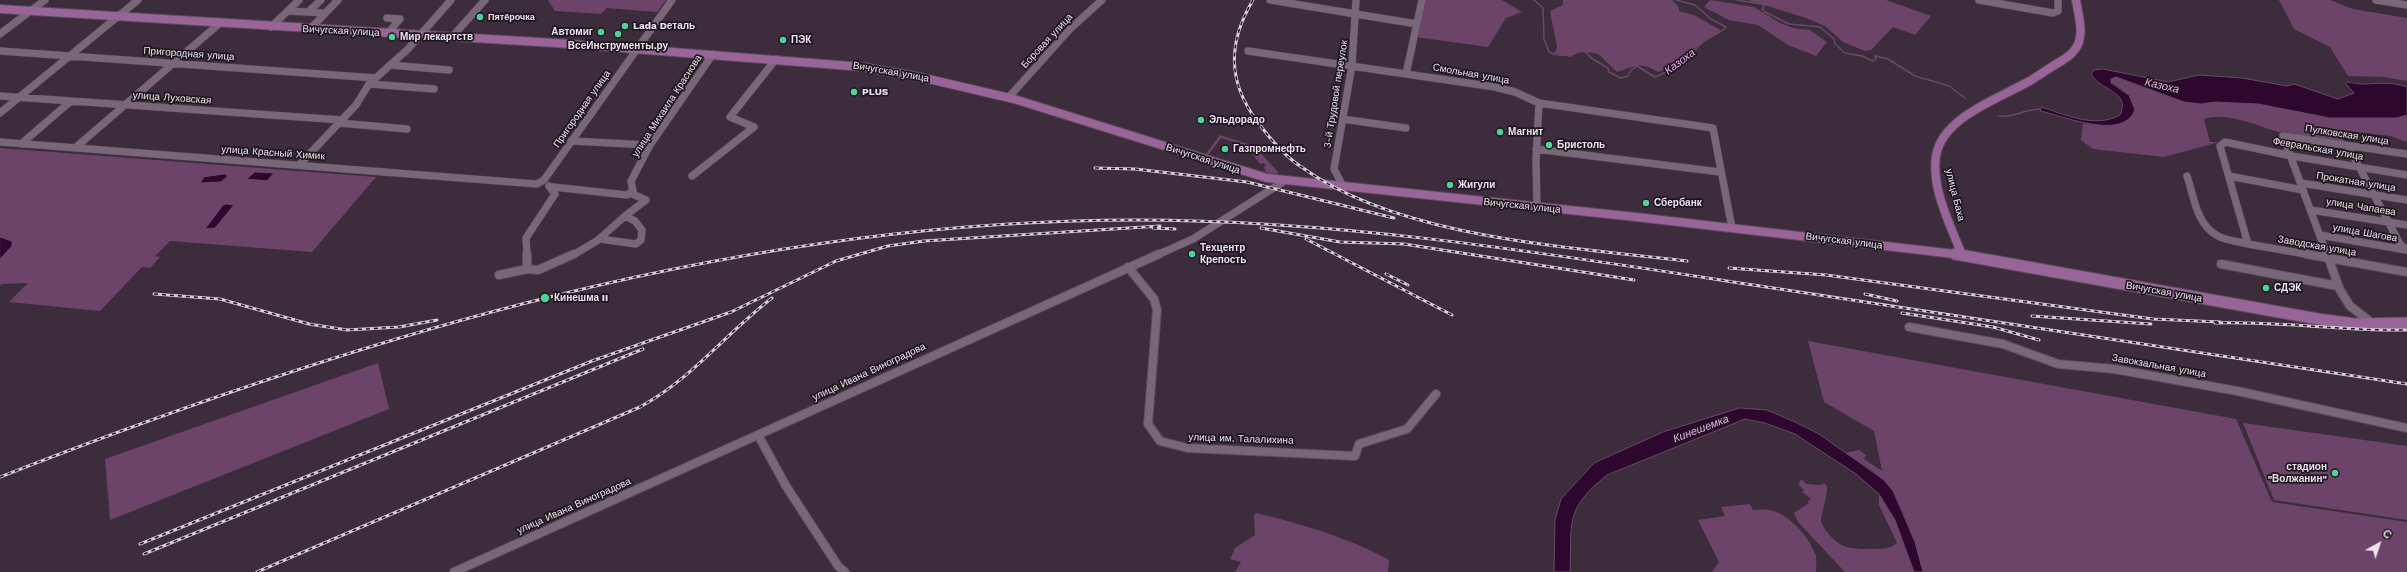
<!DOCTYPE html>
<meta charset="utf-8">
<style>
body{margin:0}
#map{position:relative;width:2407px;height:572px;overflow:hidden;background:#3d2c3c;font-family:"Work Sans",sans-serif}
canvas{display:block}
.north{position:absolute;left:2359px;top:524px;width:40px;height:40px;-webkit-text-stroke:3px #1f171f;paint-order:stroke;rotate:40deg;font-size:11px;font-weight:700;line-height:16px;text-align:center;color:#eee3ed}
.north::after{content:'';display:block;margin:auto;width:14px;height:18px;background:#eee3ed;clip-path:polygon(50% 0,100% 100%,50% 72%,0 100%)}
</style>
<div id="map">
<canvas width="2407" height="572"></canvas>
<div class="north">С</div>
</div>
<script>
const g = document.querySelector('canvas').getContext('2d');
g.lineJoin = 'round';
function paint(path, color) { g.fillStyle = color; g.fill(path, 'evenodd'); }
function trace(path, color, width, dash) { g.strokeStyle = color; g.lineWidth = width; g.lineCap = dash ? 'butt' : 'round'; g.setLineDash(dash || []); g.stroke(path); }
function label(font, color, halo, rows, align = 'center') {
  g.font = font + ' "Work Sans",sans-serif'; g.lineWidth = 3.5; g.setLineDash([]); g.textBaseline = 'middle'; g.strokeStyle = halo; g.fillStyle = color; for (const [text, x, y, turn = 0] of rows) {
    g.save(); g.translate(x, y); g.rotate((+turn || 0) * Math.PI / 180); g.textAlign = isNaN(turn) ? turn : align; if (halo) g.strokeText(text, 0, 0); g.fillText(text, 0, 0); g.restore();
  }
}
const green = new Path2D(`
 M548,0h118l-9,12 -50,-4 -6,6 -46,-3z
 M1424,0h78l20,12 -16,6 -18,29 -72,-10z
 M1563,0h109l7,7v4l15,4 28,16 -21,12 -28,23 -15,6c-19,-11 -22,-6 -41,0l-19,-18 -17,-3 -11,6 -15,-4 2,-6 -7,-36 13,-6z
 M1710,0l44,7 26,16 13,5 17,2 17,12 -11,14 -28,-11 -30,-20 -29,-5 -25,-13z
 M1748,0h138l45,16 -16,19 -22,-8 -22,23 -6,1 -22,-9 -18,-16 -19,-8z
 M2279,0h51l23,9 54,9v63l-23,-4 -36,-1 -18,-29 -36,-18z
 M2116,77l68,25 17,2 14,-2 43,1 72,15h67l10,-3v25l-1,2 -15,-6 -50,-6 -5,4 14,11c-23,-5 -48,-7 -71,-13 -22,-6 -53,-21 -75,-13l6,23h9l-55,15 -71,-8 -12,-9 2,-16h32l10,-4 -1,-29 -14,-10z
 M1220,135l34,11 25,27 -9,2 -5,-4 -1,-4 2,-2 -3,-2 -3,1 -12,-16v-2l-27,-8 -12,16 -4,1z
 M0,148l376,29 -64,75 -142,-11 -15,15 5,1 -10,11 -8,-1 -42,44 -91,-9 19,-19 -26,1 -2,2z
 M1808,341l428,78 36,83 135,20v50h-484c-7,-25 -20,-71 -38,-90 -10,-12 -27,-20 -40,-29l14,-3 7,5 -2,4 18,12 -8,-40 -50,-29z
 M378,363l11,46 -279,111 -5,-61z
 M2243,423l164,23v74l-133,-20z
 M1802,479l4,5 15,1 3,-2 3,3c0,13 -4,22 -6,33 0,4 4,11 7,14 12,15 22,16 40,16 13,-1 19,2 29,-6l-18,-38v-11l16,26 19,52h-69l-47,-50 -4,-9 15,-10 -1,-2 3,-2 -9,-7 2,-2 -6,-6z
 M1750,504l3,6c5,0 11,-1 16,0 20,3 41,28 47,46 1,5 0,11 0,16h-104l7,-10 -21,-42 27,-4 -4,-9z
 M1256,513c46,11 91,24 133,47l-1,12h-153l6,-10 -11,-3 5,-11 20,-13 -1,-20z`);
const water = new Path2D(`
 M2103,69l65,13 31,-7 43,3 45,8 7,-2 44,15 16,-6 -8,-9 1,-2c6,0 12,3 19,2 15,-1 26,-2 41,3v28l-10,3h-67l-72,-14 -43,-2 -14,2 -17,-2 -68,-25 -5,2v4l18,12 6,15c-12,32 -74,5 -95,1l1,-4c24,7 53,22 79,8 12,-24 -23,-25 -29,-42l4,-3z
 M255,172l19,1 -7,8 -20,-2z
 M225,174l3,2 -7,6 -21,1 4,-6z
 M227,204l7,1 -19,23 -10,1 18,-24z
 M0,237l12,4v5l-12,13z
 M1740,408l27,2 28,12 24,12 65,46 9,11 22,51 8,30h-9l-19,-52 -16,-26 -23,-20 -61,-40 -30,-11 -20,-4 -138,56c-43,35 -35,47 -37,97h-16l1,-52 6,-21 33,-36 69,-31z`);
const stream = new Path2D(`
 M1534,0l9,8 1,31 5,13c20,9 23,-3 37,0l5,6 17,10 1,4 12,6 7,-2 3,-6 6,-4 18,11c20,-8 33,-20 48,-35 7,-6 16,-7 23,-15l-15,-8 -16,-14 -19,-5
 M1737,0l25,4 2,2 -2,3 3,3 24,12 31,3 14,12 1,5 10,9 17,3 11,5 3,-2 -1,-3 13,3 27,17 34,10 16,12
 M1999,116c15,2 26,-7 41,-7`);
const minorFar1 = new Path2D(`
 M1270,0l147,24
 M1979,0l74,13 5,-2v-11
 M2376,0l31,5
 M288,11l37,2
 M308,12l13,-12
 M387,18l13,1 -12,14
 M271,27l28,-27
 M310,29l28,-29
 M0,34l45,-34
 M452,37l33,-37
 M0,51l376,27
 M1248,51l247,36 20,5 24,11 174,25 19,100
 M390,65l59,5
 M1406,74l16,-74
 M370,84l64,5
 M0,96l342,24
 M1008,98l62,-69 32,-29
 M0,113l138,-113
 M1342,119l64,9
 M339,123l68,6
 M2283,136l44,119
 M2283,136l124,18
 M571,141l79,4
 M0,142l537,42 7,-4 128,-180
 M21,144l50,-43
 M2348,146l52,98 7,6
 M75,148l145,-125
 M1536,149l184,23
 M300,164l56,-59 13,-21 39,-35 43,-49
 M692,176l62,-49 -24,-10 46,-58
 M2187,176c7,20 9,49 31,60 9,5 20,5 30,8
 M2229,176l74,14
 M2301,183l106,17
 M553,187l74,8 6,-4 -2,-10 19,-36 63,-91
 M1344,188l-10,-19 18,-104 4,-65
 M1537,207l-1,-46 3,-58
 M2311,210l96,15
 M2320,235l86,15
 M598,240l27,-24
 M527,255l-1,-17 29,-44 -6,-8
 M573,255l27,-16 36,5 5,-4 1,-10 -7,-9 -10,-5 21,-16 -16,-7
 M1157,255l36,-16 93,-59
 M2311,255l-63,-11 -28,-98 5,-4 67,14 115,19`);
const minor = new Path2D(`
 M2306,254l101,18
 M2327,254l13,36 10,16 22,17
 M2221,264l117,22
 M1128,267l26,32 3,11 -9,114 12,17 27,7 168,8 4,-12 48,-15 29,-35
 M527,269l11,1 36,-16
 M499,275l28,-6v-15
 M1909,327l94,17 55,20 56,5 123,22 170,37
 M758,435l28,51 52,80 7,6
 M454,572l705,-318`);
const majorFar1 = new Path2D(`
 M0,9l571,35 292,23 57,10 94,22 253,79 369,39 327,38
 M1962,255c-11,-29 -31,-66 -26,-99 6,-37 57,-55 86,-71 11,-5 21,-13 31,-19 10,-6 22,-12 26,-24 4,-13 -1,-29 -3,-42`);
const major = new Path2D(`
 M1955,254l363,65 37,5 52,-1`);
const rail = new Path2D(`
 M1253,0c-25,42 -26,81 4,121 13,18 27,35 46,47 97,70 267,79 384,93
 M1095,168l40,1 112,13 147,36
 M1153,228l22,1
 M1261,228l79,14 64,2 230,36
 M1306,239l146,76
 M1729,268l97,7 327,44 67,3
 M1386,274l22,11
 M154,294l66,5 89,25 38,6 52,-3 38,-7
 M1865,294l32,7
 M1902,313l91,14 46,13
 M2032,316l119,8
 M2215,323c64,-2 128,8 192,7
 M0,477c363,-142 743,-257 1136,-257 214,0 426,36 637,68 211,33 423,63 634,96
 M140,544l452,-183 139,-49 105,-51 52,-15 36,-5 236,-15
 M144,554l499,-205
 M257,572l383,-165c54,-30 84,-72 132,-109`);
const markers = [
 [480,17,4,"#4fd399"],
 [625,26,4,"#4fd399"],
 [601,32,4,"#4fd399"],
 [618,34,4,"#4fd399"],
 [392,37,4,"#4fd399"],
 [783,40,4,"#4fd399"],
 [854,92,4,"#4fd399"],
 [1201,120,4,"#4fd399"],
 [1500,132,4,"#4fd399"],
 [1549,145,4,"#4fd399"],
 [1225,149,4,"#4fd399"],
 [1450,185,4,"#4fd399"],
 [1646,203,4,"#4fd399"],
 [1192,254,4,"#4fd399"],
 [2266,288,4,"#4fd399"],
 [545,298,5,"#4fd399"],
 [2335,473,4,"#4fd399"]
];
const farPoinames = [
 ["Пятёрочка",488,17]
];
const poiNames = [
 ["Lada Dеталь",633,26],
 ["Автомиг",593,32,"right"],
 ["Мир лекартств",400,37],
 ["ПЭК",791,40],
 ["ВсеИнструменты.ру",618,46,"center"],
 ["PLUS",862,92],
 ["Эльдорадо",1209,120],
 ["Магнит",1508,132],
 ["Бристоль",1557,145],
 ["Газпромнефть",1233,149],
 ["Жигули",1458,185],
 ["Сбербанк",1654,203],
 ["Техцентр",1200,248],
 ["Крепость",1200,260],
 ["СДЭК",2274,288],
 ["Кинешма II",554,298],
 ["стадион",2327,467,"right"],
 ["\"Волжанин\"",2327,479,"right"]
];
const streetNames = [
 ["Вичугская улица",341,31,3],
 ["Боровая улица",1047,41,-47],
 ["Пригородная улица",189,54,4],
 ["Вичугская улица",891,72,10],
 ["Смольная улица",1471,74,10],
 ["3-й Трудовой переулок",1336,94,-81],
 ["улица Луховская",172,98,4],
 ["улица Михаила Краснова",667,106,-57],
 ["Пригородная улица",582,109,-55],
 ["Пулковская улица",2347,135,9],
 ["Февральская улица",2318,149,10],
 ["улица Красный Химик",273,153,4],
 ["Вичугская улица",1203,159,18],
 ["Прокатная улица",2356,182,9],
 ["улица Баха",1955,195,76],
 ["Вичугская улица",1522,206,6],
 ["улица Чапаева",2361,207,9],
 ["улица Шагова",2365,233,10],
 ["Вичугская улица",1844,241,7],
 ["Заводская улица",2317,246,10],
 ["Вичугская улица",2164,292,10],
 ["Завокзальная улица",2159,366,10],
 ["улица Ивана Виноградова",869,372,-25],
 ["улица им. Талалихина",1241,439,2],
 ["улица Ивана Виноградова",574,506,-24]
];
const waterNames = [
 ["Казоха",1680,62,-37],
 ["Казоха",2162,86,13],
 ["Кинешемка",1701,429,-21]
];
paint(green, '#6c446a');
paint(water, '#2e072e');
trace(water, '#684967', 1);
trace(stream, '#684967', 1.5);
trace(minorFar1, '#584a58', 8);
trace(minor, '#584a58', 10);
trace(majorFar1, '#584a58', 10);
trace(major, '#584a58', 13);
trace(minorFar1, '#796678', 7);
trace(minor, '#796678', 8);
trace(majorFar1, '#996598', 8);
trace(major, '#996598', 11);
trace(rail, '#d8ccd7', 3);
trace(rail, '#1f171f', 1.5, [4]);
for (const [x, y, r, color] of markers) { const dot = new Path2D(); dot.arc(x, y, r, 0, 2 * Math.PI); g.fillStyle = color; g.fill(dot); trace(dot, '#1f171f', 1.5); }
label('bold 9px', '#eee3ed', '#1f171f', farPoinames, 'left');
label('bold 10px', '#eee3ed', '#1f171f', poiNames, 'left');
label('10px', '#eee3ed', '#1f171f', streetNames);
label('italic 11px', '#eeabeb', '#1f171f', waterNames);
</script>
